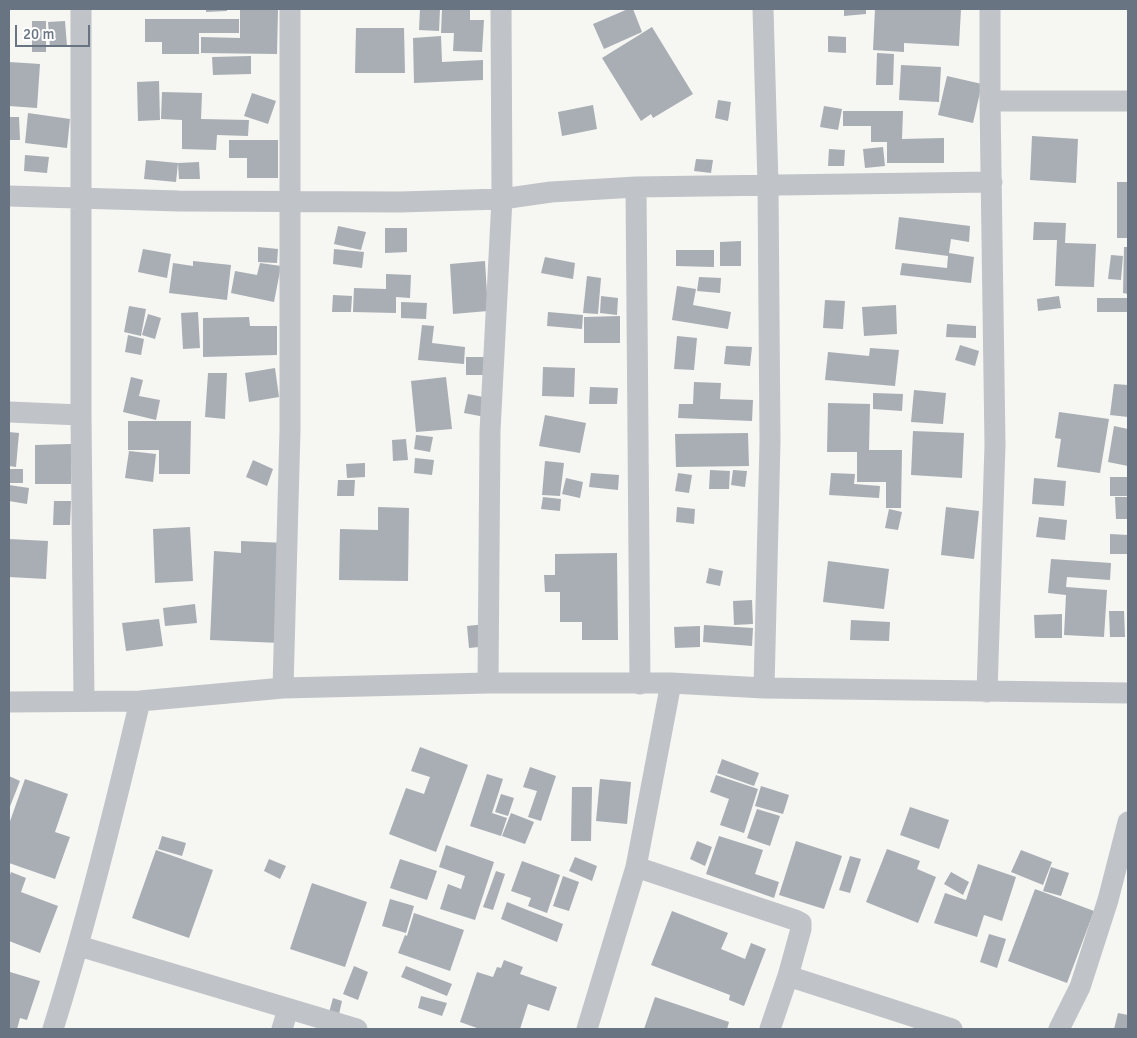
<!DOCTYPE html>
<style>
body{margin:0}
#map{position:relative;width:1137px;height:1038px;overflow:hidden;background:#f6f6f3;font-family:Signika,sans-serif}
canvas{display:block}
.frame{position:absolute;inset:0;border:10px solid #687482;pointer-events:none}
.scale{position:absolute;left:15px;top:25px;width:75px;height:22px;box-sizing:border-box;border:2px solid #687482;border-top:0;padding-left:6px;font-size:15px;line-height:18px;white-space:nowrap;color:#687482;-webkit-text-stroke:4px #fff;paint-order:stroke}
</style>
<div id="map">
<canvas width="1137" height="1038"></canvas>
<div class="frame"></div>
<div class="scale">20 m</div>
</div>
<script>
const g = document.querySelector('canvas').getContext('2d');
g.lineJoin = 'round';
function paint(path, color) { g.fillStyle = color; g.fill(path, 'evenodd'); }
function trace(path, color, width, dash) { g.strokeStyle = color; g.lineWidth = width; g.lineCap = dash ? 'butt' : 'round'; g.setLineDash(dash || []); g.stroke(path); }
const building = new Path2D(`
 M206,9h21v2l-21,1z
 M240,9h38l-1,45 -76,-1v-16l39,1z
 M420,9h20l-1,22 -20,-1z
 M442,9h28v11h14l-2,32 -29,-1 1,-18h-13z
 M628,9h5l9,23 -38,17 -11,-25z
 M844,9h22v5l-22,2z
 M875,9h86l-2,37 -55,-3v9l-31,-2z
 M145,19h94v14h-40v21h-37v-12h-17z
 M32,21h14v31h-14z
 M65,21l2,25 -17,1 -2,-25z
 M652,27l41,67 -40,24 -2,-4 -10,7 -39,-63z
 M356,28h48l1,45h-50z
 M441,36l1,26 41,-2v20l-69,3 -1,-45z
 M828,36l18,1v16l-18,-1z
 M877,53l17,1 -1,31h-17z
 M251,56v18l-38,1 -1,-18z
 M9,62l31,2 -3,44 -28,-2z
 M901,65l40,2 -2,35 -40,-2z
 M947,76l35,8 -9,39 -35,-8z
 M159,81l1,39 -22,1 -1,-39z
 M162,92l40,1 -1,26 48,1 -1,16 -31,-1 -1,15 -34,-1v-29l-21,-1z
 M252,93l24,8 -8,23 -24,-8z
 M718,100l13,2 -3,19 -13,-3z
 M593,105l4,24 -35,7 -4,-24z
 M824,106l18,3 -4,21 -18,-3z
 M843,111h60l-1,28 42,-1v25h-57v-21h-16v-16h-28z
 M28,113l42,6 -3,29 -42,-5z
 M9,117h10l1,23h-11z
 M1032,136l46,3 -2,44 -46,-3z
 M229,140h49v38h-31v-20h-18z
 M883,147l2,19 -20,2 -2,-19z
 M829,149l16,1 -1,16h-16z
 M25,155l24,2 -2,16 -23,-2z
 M696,159l17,1 -2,13 -17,-2z
 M146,160l32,3 -2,19 -32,-3z
 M199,162l1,17h-21l-1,-16z
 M1117,182h11v56h-11z
 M899,217l71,9 -1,16 -18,-3 -2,14 25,4 -3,26 -71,-8 2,-12 45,5 1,-12 -53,-7z
 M1034,222l32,1 -1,20 31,1 -2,43 -39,-1 2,-46h-24z
 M338,226l28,6 -5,18 -27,-6z
 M385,228h22v24l-22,1z
 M741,241v25h-21v-24z
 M258,247l20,2 -1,14 -19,-1z
 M1124,247h4v47l-5,-1z
 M143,249l28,5 -4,24 -29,-6z
 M334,249l30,3 -2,16 -29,-4z
 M676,250h38v17l-38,-1z
 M1111,255l12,1 -2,24 -13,-1z
 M545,257l30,6 -2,16 -32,-6z
 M193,261l38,4 -4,35 -58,-7 4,-30 20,3z
 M485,261l3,50 -35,3 -3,-50z
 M260,263l21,3 -7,36 -43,-9 4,-22 22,4z
 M386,274l25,1 -1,23 -14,-1v16l-43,-1 1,-24 32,1z
 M587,276l14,2 -3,36 -15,-1z
 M699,277l22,1 -1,15 -23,-2z
 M677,286l19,3 -3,16 38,7 -3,17 -56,-9z
 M333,295l19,1 -1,16h-19z
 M601,296l17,2 -1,17 -17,-2z
 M1059,296l2,12 -23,3 -1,-12z
 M1097,298h30v14h-30z
 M825,300l20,1 -2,28 -20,-1z
 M401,302l26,1 -1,16 -25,-1z
 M896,305l1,29 -33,2 -2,-29z
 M129,306l17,3 -5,27 -17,-4z
 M198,312l2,36 -17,1 -2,-36z
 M548,312l35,3 -1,14 -35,-3z
 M148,314l13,4 -6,21 -13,-4z
 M620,316v27h-36v-26z
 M249,317l1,9h27v29l-74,2v-39z
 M947,324l29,2v12l-30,-1z
 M422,325l12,1 -2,17 33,4 -1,17 -46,-4z
 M128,335l16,4 -3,16 -16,-3z
 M677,336l20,2 -3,32 -20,-1z
 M960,345l19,6 -4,15 -20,-6z
 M726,346l26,1 -2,19 -26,-2z
 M870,348l29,2 -4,36 -70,-6 3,-28 41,4z
 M466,357h20v18h-20z
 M543,367l32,1 -1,29 -32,-1z
 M275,368l4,29 -30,5 -4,-29z
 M208,373h19l-2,46 -20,-2z
 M131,377l12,3 -4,16 21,4 -4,20 -33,-8z
 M446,377l6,52 -36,3 -5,-51z
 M694,382l27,1 -1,16 33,1 -1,21 -74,-3 1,-14h14z
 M1114,384l14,1v32l-18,-2z
 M590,387l28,1 -1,16h-28z
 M914,390l32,3 -3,31 -32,-2z
 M873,393l30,1 -1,17 -29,-2z
 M468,394l20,4 -3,19 -21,-4z
 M828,403l42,1 -1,46h33l-1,58h-15v-26h-29v-30h-30z
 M1059,412l50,7 -9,54 -43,-6 4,-28 -6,-1z
 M545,415l41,8 -6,30 -41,-7z
 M128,421h63l-1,53h-31v-24h-31z
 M1114,426l14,3v37l-20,-4z
 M913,431l51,2 -2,45 -51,-3z
 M9,432l10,1 -3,34 -7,-1z
 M748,433l1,33 -73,1 -1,-33z
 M416,435l17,2 -3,15 -16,-3z
 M406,439l2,21 -15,1 -1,-21z
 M71,444v40h-36v-39z
 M129,451l27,3 -3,28 -28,-4z
 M415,458l19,2 -2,15 -18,-2z
 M253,460l20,9 -6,17 -21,-9z
 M545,461l19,2 -4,33 -18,-1z
 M365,463v14l-18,1 -1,-14z
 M9,469h14v14h-14z
 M710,470l20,1 -1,18h-20z
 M733,470l14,1 -2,16 -14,-2z
 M591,473l28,2 -1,15 -29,-3z
 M678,473l14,2 -3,18 -14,-2z
 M831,473l24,1 -1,10 26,2 -1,12 -50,-3z
 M1110,477h18v19h-18z
 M566,478l17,4 -3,16 -18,-4z
 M1034,478l32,3 -2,25 -32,-2z
 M338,480h17l-1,16h-17z
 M9,485l20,3 -2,16 -18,-3z
 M543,497l18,2 -1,12 -19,-2z
 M1115,497h13v22h-12z
 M54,501h17l-1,24h-17z
 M378,507l31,1 -1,73 -69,-1 1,-51 38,1z
 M677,507l18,2 -1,15 -18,-2z
 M946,507l33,4 -5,48 -33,-4z
 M889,509l13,3 -4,18 -13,-2z
 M1039,517l28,3 -2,20 -29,-3z
 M190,527l3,54 -38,2 -2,-54z
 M1110,534l18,1v19h-18z
 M9,539l39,2 -2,38 -37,-2z
 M241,541l44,2 -5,100 -70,-3 4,-89 27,2z
 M617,553l1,87h-36v-18h-22v-30h-15l-1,-17h11v-21z
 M1051,559l60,4 -1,17 -43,-3 -1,10 41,3 -3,47 -40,-2 2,-40 -18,-2z
 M828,561l61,8 -5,40 -61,-7z
 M709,568l14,3 -3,15 -14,-3z
 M752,600l1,24 -19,1 -1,-24z
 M195,604l2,19 -32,3 -2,-18z
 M1109,611h15l1,26h-15z
 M1062,614v24h-27l-1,-23z
 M159,619l4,27 -37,5 -4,-28z
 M851,620l39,2 -1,19 -39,-1z
 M486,624l3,22 -20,2 -2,-22z
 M704,625l49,3 -1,18 -49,-4z
 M700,626v21l-25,1 -1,-21z
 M420,747l48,18 -32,87 -47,-18 17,-46 18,6 6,-17 -19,-6z
 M722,759l37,14 -5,13 -37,-13z
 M530,767l26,9 -15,45 -13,-4 9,-26 -14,-4z
 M487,774l16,5 -11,34 15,5 -6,18 -31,-10z
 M716,775l42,14 -14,44 -24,-8 9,-26 -19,-7z
 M9,776l11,5 -11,28z
 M25,779l43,15 -13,38 15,5 -15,42 -46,-16v-39z
 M600,779l31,3 -4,42 -31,-3z
 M761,786l28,9 -6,19 -28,-8z
 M572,787h20l-1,54h-20z
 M501,794l13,4 -6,18 -13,-4z
 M910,807l39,13 -10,29 -39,-14z
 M757,809l23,7 -10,30 -23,-8z
 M511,813l23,9 -9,22 -23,-8z
 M162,836l24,7 -4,13 -24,-7z
 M719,836l44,14 -8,24 24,8 -5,16 -68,-24z
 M697,841l15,6 -7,19 -15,-7z
 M796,841l46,15 -18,53 -45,-14z
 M446,845l48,17 -19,58 -35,-11 8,-25 13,5 4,-13 -26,-9z
 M887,849l33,12 -3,8 19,8 -18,46 -52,-21z
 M156,850l57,20 -24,68 -57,-20z
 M1021,850l31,12 -9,23 -32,-13z
 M850,856l11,3 -11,34 -11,-3z
 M575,857l22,9 -5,15 -23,-10z
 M269,859l17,7 -6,13 -16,-8z
 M400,859l37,12 -10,29 -37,-12z
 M522,861l38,14 -13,38 -19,-7 3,-8 -20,-7z
 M978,864l38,13 -14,44 -18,-6 -7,22 -43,-14 11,-30 21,7z
 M1051,867l18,6 -8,23 -18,-5z
 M496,871l9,3 -12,36 -10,-3z
 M11,872l15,6 -5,14 37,14 -18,47 -31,-12v-63z
 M951,872l18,10 -6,13 -19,-11z
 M563,876l16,6 -10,29 -16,-5z
 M312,883l55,19 -22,65 -55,-18z
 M1035,889l59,22 -27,72 -59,-22z
 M390,899l24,7 -8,27 -24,-7z
 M507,902l56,22 -6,18 -56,-23z
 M672,911l56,22 -7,16 24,10 6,-16 15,6 -22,57 -15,-6 1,-5 -79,-30z
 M414,913l50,17 -14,41 -52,-18 7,-18 2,1z
 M989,934l17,5 -9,29 -17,-6z
 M504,960l19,7 -3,7 37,13 -8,24 -21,-7 -8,25h-40l-20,-7 17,-50 16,5 4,-10 4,1z
 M354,966l14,6 -10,28 -15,-6z
 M406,966l46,18 -5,12 -46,-19z
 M10,972l30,9 -13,39 -7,-2 -3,11h-8z
 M421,996l26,7 -5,13 -24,-8z
 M655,997l74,25 -2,7h-83z
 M333,998l9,3 -5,22 -10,-3z
 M1118,1013l10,2v14h-14z`);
const minor = new Path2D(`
 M81,9v406l3,286
 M763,9l5,175 2,257 -6,247
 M990,101h138
 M636,187l4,497
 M9,196l170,5 221,1 102,-3 49,-7 85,-5 356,-5
 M9,412l72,3
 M488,683l2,-252 12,-232 -1,-190
 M283,688l7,-258v-421
 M987,692l8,-247 -5,-344v-92
 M9,702l131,-1 143,-13 205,-5h183l93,5 364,5
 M636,867l159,53 6,3v6l-13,47 -18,53
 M79,946l278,83
 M788,976l164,53
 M53,1029c34,-108 61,-217 87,-328
 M282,1029l6,-20
 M587,1029l49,-162 35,-184
 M1059,1029l21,-42 28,-87 20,-78`);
paint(building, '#a8aeb4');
trace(minor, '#c0c3c7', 21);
</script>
